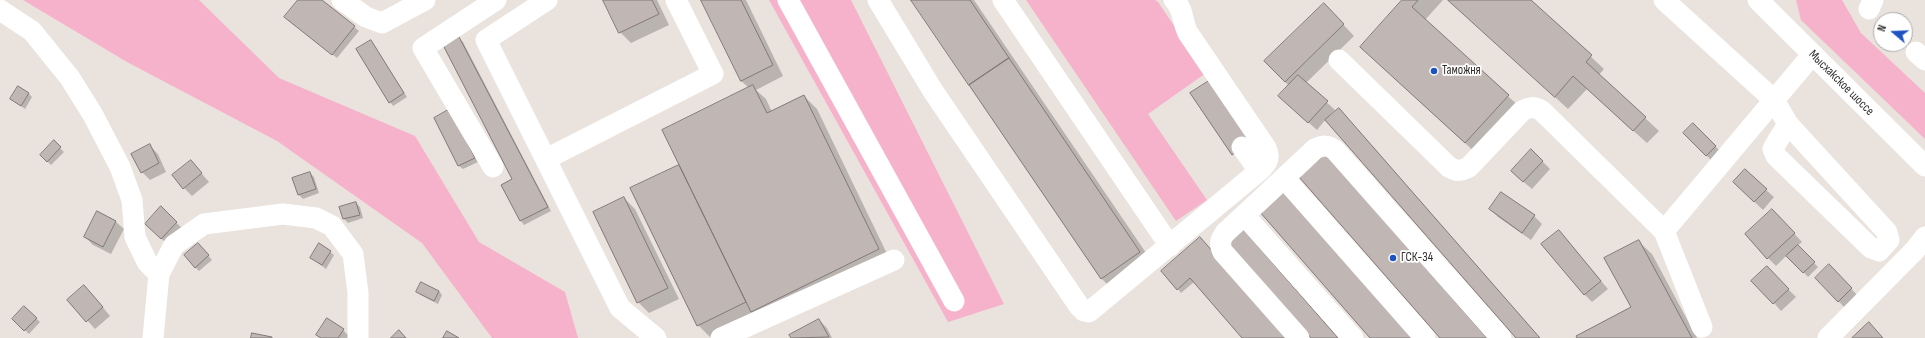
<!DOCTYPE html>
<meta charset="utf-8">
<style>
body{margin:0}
#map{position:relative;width:1925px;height:338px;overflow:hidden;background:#e9e2dd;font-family:"Sofia Sans Condensed",sans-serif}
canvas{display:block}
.north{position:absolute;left:1873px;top:12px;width:40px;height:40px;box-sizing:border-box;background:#fff;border:1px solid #adabab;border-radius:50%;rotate:289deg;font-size:11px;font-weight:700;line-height:16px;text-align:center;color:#312e2c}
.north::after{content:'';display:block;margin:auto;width:14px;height:18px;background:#1e54c1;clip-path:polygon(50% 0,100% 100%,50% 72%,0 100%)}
</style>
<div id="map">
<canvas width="1925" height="338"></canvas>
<div class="north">N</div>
</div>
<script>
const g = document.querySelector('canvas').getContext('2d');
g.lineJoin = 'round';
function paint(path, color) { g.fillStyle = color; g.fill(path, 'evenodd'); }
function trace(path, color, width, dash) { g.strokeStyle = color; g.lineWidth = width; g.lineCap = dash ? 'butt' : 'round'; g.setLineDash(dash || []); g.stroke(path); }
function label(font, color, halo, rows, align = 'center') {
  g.font = font + ' "Sofia Sans Condensed",sans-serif'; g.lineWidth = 3.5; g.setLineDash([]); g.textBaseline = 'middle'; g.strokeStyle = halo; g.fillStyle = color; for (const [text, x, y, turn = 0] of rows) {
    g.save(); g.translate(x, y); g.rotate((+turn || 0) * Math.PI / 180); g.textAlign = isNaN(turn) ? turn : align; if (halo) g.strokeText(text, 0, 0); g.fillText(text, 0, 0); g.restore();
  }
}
const green = new Path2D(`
 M23,0h176l80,78 136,58 64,106 86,50 13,46h-86l-70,-95 -145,-102 -150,-79z
 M769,0h82l153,304 -56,18z
 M1026,0h129l3,2 48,71 -58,41 59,86 -31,21z
 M1796,0h46l19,33 64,60v46l-124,-119z`);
const shadow = new Path2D(`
 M299,0h22l38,31 -22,27 -47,-37z
 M604,0h53l12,25 -38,18 -11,-11z
 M702,0h44l37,76 -27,14 10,9 6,13 32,-16 13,13 74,153 -180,76 -13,-13 -67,-136 49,-24 69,-77 -8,-7z
 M912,0h62l183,269 -39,26 -17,-17z
 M1404,0h39l-18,20 97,89 -43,47 -118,-109z
 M1448,0h82l74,69 -5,6 60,56 -12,12 -60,-54 -19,20z
 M1324,4l30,32 -48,47 29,27 -6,6 211,222h-23l-191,-219 -9,11 -29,-26 1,-18 -24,-25z
 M459,38l4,4 88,169 -27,14 -3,-4 -19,-36 12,-6z
 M371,41l36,56 -14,9 -3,-4z
 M28,93l4,4 -7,12 -14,-10z
 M450,110l28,52 -15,7 -4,-3 -24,-48z
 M1693,124l30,30 -9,9 -30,-30z
 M54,142l10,10 -13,13 -10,-10z
 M150,146l8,8 8,18 -16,8 -8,-8z
 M191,161l18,21 -17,14 -8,-8z
 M1542,161l8,8 -18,20 -12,-10z
 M310,173l4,4 5,16 -16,6 -4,-4 -5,-16z
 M1742,190h24l8,7 -11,13z
 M624,198l11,11 44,90 -30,14 -11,-11z
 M356,203l4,4 3,11 -15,5 -4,-4 -4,-12z
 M161,208l23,22 -15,16 -23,-22z
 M1490,209l44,7 8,8 -11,16 -33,-23z
 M98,212l18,10 8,7 -13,25 -18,-9 -8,-8z
 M1780,218l22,24 -5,4 21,21 -10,10 -21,-22 -11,11 -8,-8z
 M1559,231l49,58 -16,13 -8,-8z
 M1200,238l43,100 -49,-56 -13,11 -3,-4z
 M1638,241l14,13 45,84h-119l54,-31z
 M202,248l10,12 -13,11 -4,-4z
 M330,252l4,3 -8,14 -15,-11z
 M1829,265l30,32 -13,12 -30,-31z
 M1767,268l29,29 -15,14 -7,-8z
 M439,291l3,4 -4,9 -17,-9 -3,-3z
 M92,294l18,22 -15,13 -26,-29z
 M24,307l16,15 -11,12 -16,-15z
 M819,320l8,8 5,10h-40l-1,-2z
 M343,330l8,8h-30l-3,-3z`);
const building = new Path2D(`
 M298,0h24l33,26 -23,29 -48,-38z
 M603,0h49l7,14 -40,19z
 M701,0h40l32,65 -32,16z
 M911,0h59l39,58 -40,27z
 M1402,0h16l-6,7 97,88 -44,48 -105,-96z
 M1448,0h83l61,55 -6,7 60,55 -13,14 -60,-55 -18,21z
 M1324,3l20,21 -59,58 -21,-21z
 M459,37l89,170 -28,14 -19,-36 11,-6 -69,-134z
 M371,40l33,53 -15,10 -33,-54z
 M1009,58l131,194 -39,27 -132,-194z
 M1298,75l30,26 -20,22 -30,-27z
 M1212,79l41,61 -21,15 -42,-62z
 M753,85l14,28 37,-18 75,154 -128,63 -89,-182z
 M18,86l11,7 -8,13 -11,-7z
 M1339,108l201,230h-24l-191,-218z
 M450,109l25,49 -17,8 -24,-48z
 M1693,123l23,23 -10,10 -23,-23z
 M54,140l7,7 -14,15 -7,-7z
 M150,144l9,19 -18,10 -10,-19z
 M1531,149l12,12 -20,21 -12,-11z
 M1326,154l161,184h-47l-141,-161z
 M191,160l11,13 -19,16 -11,-14z
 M679,165l67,137 -49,24 -67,-138z
 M1745,169l22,20 -13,13 -21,-20z
 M310,172l6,17 -18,6 -6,-17z
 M1284,189l130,149h-44l-111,-127z
 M1501,192l34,23 -13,18 -33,-24z
 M624,197l44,91 -31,15 -44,-91z
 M356,202l4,13 -17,4 -4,-12z
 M161,206l16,16 -16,17 -16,-15z
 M1772,209l23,24 -28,26 -22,-25z
 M97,211l19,10 -13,26 -19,-10z
 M1242,228l96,110h-27l-84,-97z
 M1559,230l42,51 -17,14 -43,-51z
 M1200,237l89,101h-47l-52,-60 -13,12 -16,-19z
 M1639,240l53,98h-115l-1,-2 55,-29 -27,-49z
 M198,243l11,12 -14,13 -11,-13z
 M319,243l12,8 -9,14 -12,-7z
 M1798,245l17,17 -12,11 -17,-17z
 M1829,264l23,24 -14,14 -23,-24z
 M1767,266l22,23 -16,15 -22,-23z
 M421,282l18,9 -5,10 -18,-9z
 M84,285l19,22 -17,15 -19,-22z
 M24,306l13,12 -13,13 -12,-12z
 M327,318l17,11 -6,9h-17l-5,-3z
 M819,319l10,18 -38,1 -2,-3z
 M1869,322l14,16h-31z
 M399,330l7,8h-15z
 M447,331l12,7h-16z
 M252,333l20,4v1h-21z`);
const minor = new Path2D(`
 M342,0l24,17 16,6 43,-23
 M547,0l-61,40 134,268 36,30
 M788,0l166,301
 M878,0l55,91 146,215 5,5 5,1 170,-141c8,-7 12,-13 7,-23l-78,-115c-6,-11 -4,-24 -14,-33
 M1003,0l167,246
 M1664,0l110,100 14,24 99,108 2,8 -10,11 -8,-3 -95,-92 -3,-7 2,-4 13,-21
 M1758,0l167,166
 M1869,9l4,-9
 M0,10l32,21 38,47 23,37 27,52 12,33 3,37 12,25 12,12
 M1916,52l9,8
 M1339,60l110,107c8,5 12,4 20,0l53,-56c7,-4 12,-5 20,0l122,120 38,96
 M1242,147l17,24
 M546,159l167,-85 -37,-74
 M493,167l-70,-119 73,-48
 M1284,178l141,160
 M1244,215l109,123
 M1664,231l148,-176
 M153,338l6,-64 15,-29 30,-21 79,-10 33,4 16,8 21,28 5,39v45
 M721,338l173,-78
 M1299,338l-76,-86c-4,-8 -3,-12 2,-19l90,-84c8,-4 13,-4 20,1l166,188
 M1828,338l87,-88 10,-13`);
const markers = [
 [1434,71,4,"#1e54c1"],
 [1393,258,4,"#1e54c1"]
];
const poiNames = [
 ["Таможня",1442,71],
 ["ГСК-34",1401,258]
];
const streetNames = [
 ["Мысхакское шоссе",1841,83,45]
];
paint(green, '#f7b2cb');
paint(shadow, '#0003');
paint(building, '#c0b7b5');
trace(building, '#817877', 1);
trace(minor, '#fff', 21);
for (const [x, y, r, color] of markers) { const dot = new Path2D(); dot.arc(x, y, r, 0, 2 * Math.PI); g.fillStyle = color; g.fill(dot); trace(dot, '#fff', 1.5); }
label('13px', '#312e2c', '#fff', poiNames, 'left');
label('13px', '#312e2c', '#fff', streetNames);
</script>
